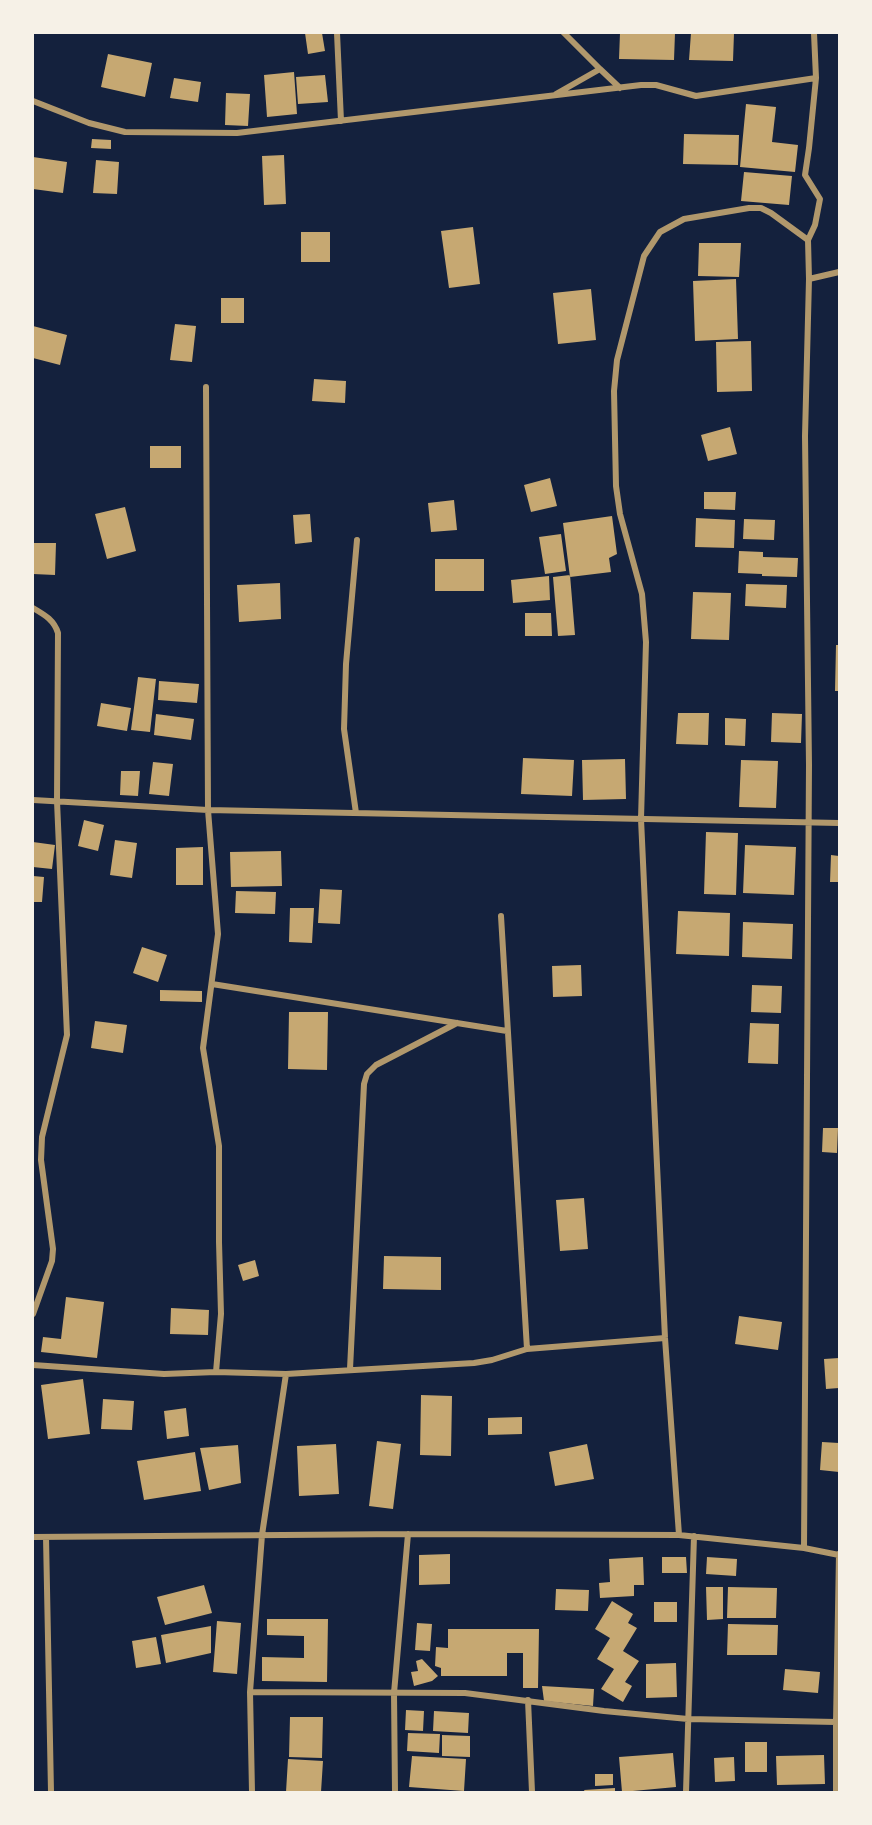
<!DOCTYPE html>
<style>
body{margin:0}
#map{position:relative;width:872px;height:1825px;overflow:hidden;background:#14213d;font-family:Poppins,sans-serif}
canvas{display:block}
.frame{position:absolute;inset:0;border:34px solid #f6f1e7;pointer-events:none}
</style>
<div id="map">
<canvas width="872" height="1825"></canvas>
<div class="frame"></div>
</div>
<script>
const g = document.querySelector('canvas').getContext('2d');
g.lineJoin = 'round';
function paint(path, color) { g.fillStyle = color; g.fill(path, 'evenodd'); }
function trace(path, color, width, dash) { g.strokeStyle = color; g.lineWidth = width; g.lineCap = dash ? 'butt' : 'round'; g.setLineDash(dash || []); g.stroke(path); }
const building = new Path2D(`
 M305,33h17l3,18 -17,3z
 M620,33h55l-1,27 -55,-1z
 M691,33h43l-1,28 -44,-1z
 M108,54l44,9 -7,34 -44,-10z
 M294,72l3,42 -30,3 -3,-42z
 M325,75l3,27 -30,2 -2,-27z
 M174,78l27,4 -3,20 -28,-4z
 M226,93l24,1 -2,32 -23,-1z
 M746,104l30,3 -4,35 26,3 -3,27 -55,-5z
 M684,134l55,1 -1,30 -55,-1z
 M92,139l19,1v9l-20,-1z
 M284,155l2,49 -22,1 -2,-49z
 M33,157l34,5 -4,31 -30,-4z
 M96,160l23,2 -2,32 -24,-1z
 M744,172l48,4 -3,29 -48,-4z
 M473,227l7,57 -31,4 -8,-57z
 M301,232h29v30h-29z
 M699,243h42l-2,34 -41,-1z
 M736,279l2,60 -43,2 -2,-60z
 M591,289l5,51 -38,4 -5,-51z
 M221,298h23v25h-23z
 M175,324l21,2 -4,36 -22,-2z
 M33,326l34,9 -7,30 -27,-7z
 M751,341l1,50 -35,1 -1,-50z
 M314,379l32,2 -1,22 -33,-2z
 M730,427l7,27 -29,7 -7,-26z
 M150,446h31v22h-31z
 M550,478l7,28 -26,6 -7,-27z
 M704,492h32l-1,18 -31,-1z
 M454,500l3,30 -26,2 -3,-29z
 M125,507l11,44 -29,8 -12,-45z
 M310,514l2,28 -17,2 -2,-29z
 M612,516l5,38 -8,4 2,14 -41,5 -7,-54z
 M696,518l39,2 -1,28 -39,-1z
 M744,519l31,1 -1,20 -31,-1z
 M561,534l5,37 -21,3 -6,-37z
 M33,543h23l-1,32 -22,-1z
 M739,551l24,1v5l35,1 -1,19 -35,-1v-2l-24,-1z
 M435,559h49v32h-49z
 M570,575l5,60 -17,1 -5,-59z
 M549,576l1,24 -37,3 -2,-23z
 M280,583l1,36 -42,3 -2,-37z
 M746,584l41,1 -1,23 -41,-2z
 M693,592l38,1 -2,47 -38,-1z
 M525,613h26l1,23h-27z
 M836,645h3v46h-4z
 M138,677l18,2 -6,53 -19,-2z
 M159,681l40,3 -2,19 -39,-3z
 M101,703l30,5 -4,23 -30,-5z
 M678,713h31l-1,32 -32,-1z
 M772,713l30,1 -1,29 -30,-1z
 M156,714l38,5 -3,21 -37,-5z
 M725,718l21,1 -1,27 -20,-1z
 M523,758l51,2 -2,36 -51,-2z
 M625,759l1,40 -43,1 -1,-40z
 M741,760l37,1 -2,47 -37,-1z
 M153,762l20,2 -4,32 -20,-2z
 M121,771h19l-2,25 -18,-1z
 M84,820l20,5 -6,26 -20,-5z
 M706,832l32,1 -2,62 -32,-1z
 M115,840l22,3 -5,35 -22,-3z
 M33,842l22,3 -3,24 -19,-2z
 M745,845l51,2 -2,48 -51,-2z
 M203,847v38h-27v-37z
 M281,851l1,35 -51,1 -1,-35z
 M831,855l8,1v26h-9z
 M33,876l11,1 -2,25h-9z
 M320,889l22,1 -2,34 -22,-1z
 M236,891l40,1 -1,22 -40,-1z
 M290,908h24l-2,35 -23,-1z
 M678,911l52,2 -1,43 -53,-2z
 M743,922l50,2 -1,35 -50,-2z
 M142,947l25,8 -9,27 -25,-9z
 M581,965l1,31 -29,1 -1,-31z
 M752,985l30,1 -1,27 -30,-1z
 M160,990l42,1v11l-42,-1z
 M289,1012h39l-1,58 -39,-1z
 M95,1021l32,4 -4,28 -32,-5z
 M750,1023l29,1 -1,40 -30,-1z
 M823,1128h15l-1,25 -15,-1z
 M584,1198l4,51 -28,2 -4,-51z
 M384,1256l57,1v33l-58,-1z
 M255,1260l4,16 -16,5 -5,-16z
 M66,1297l38,5 -7,56 -56,-6 2,-15 18,2z
 M171,1308l38,2 -1,25 -38,-1z
 M739,1316l43,6 -4,28 -43,-6z
 M839,1358v30l-13,1 -2,-30z
 M83,1379l7,55 -42,5 -7,-54z
 M421,1395l31,1 -1,60 -31,-1z
 M103,1399l31,2 -2,29 -31,-1z
 M186,1408l3,28 -22,3 -3,-28z
 M522,1417v17l-34,1v-17z
 M377,1441l24,3 -8,65 -24,-3z
 M822,1442l17,1v29l-19,-2z
 M336,1444l3,50 -40,2 -2,-50z
 M587,1444l7,35 -39,7 -6,-34z
 M238,1445l3,38 -32,7 -9,-42z
 M195,1452l6,39 -57,9 -7,-39z
 M450,1554v30l-31,1v-30z
 M643,1557l1,28h-10v11l-34,2 -1,-15 11,-1 -1,-23z
 M662,1557h24l1,16h-25z
 M707,1557l30,2 -1,17 -30,-2z
 M204,1585l8,28 -47,12 -8,-28z
 M706,1587h17v32l-16,1z
 M728,1587l49,1 -1,30h-49z
 M556,1589l33,1 -1,21 -33,-1z
 M612,1601l21,13 -5,9 9,5 -14,23 16,10 -14,21 7,4 -9,16 -22,-13 13,-20 -17,-10 13,-21 -15,-9z
 M654,1602h23v20h-23z
 M267,1619h61l-1,63 -65,-1v-24l42,1v-22l-37,-1z
 M217,1621l24,2 -4,51 -24,-2z
 M417,1623l15,1 -2,27 -15,-1z
 M728,1624l50,1 -1,30h-50z
 M211,1626v27l-45,10 -5,-28z
 M448,1629h91l-1,59h-15v-35h-16v23h-66v-8l-6,-2 1,-19 12,1z
 M156,1637l5,27 -25,4 -4,-27z
 M422,1659l16,17 -6,5 -18,5 -3,-14 7,-1 -2,-10z
 M676,1663l1,34 -31,1v-34z
 M785,1669l35,3 -2,21 -35,-3z
 M542,1686l52,3 -1,17 -49,-5z
 M406,1710l18,1 -1,20 -18,-1z
 M434,1711l35,2 -1,20 -35,-2z
 M290,1717h33l-1,41 -33,-1z
 M408,1733l32,1 -1,19 -32,-2z
 M442,1735l28,1v21l-28,-1z
 M745,1742h22v30h-22z
 M673,1753l3,34 -54,5 -3,-35z
 M824,1755l1,29 -48,1 -1,-29z
 M412,1756l54,3 -2,32 -55,-4z
 M734,1757l1,24 -20,1 -1,-24z
 M288,1759l35,2 -2,31h-35z
 M595,1774h18v11l-18,1z
 M615,1788v4h-30l-1,-2z`);
const minor = new Path2D(`
 M337,33l4,88
 M600,69l20,19
 M556,94l44,-25 -36,-36
 M33,101l56,22 36,9 112,1 404,-48h15l40,11 120,-18
 M809,279l30,-7
 M206,387l2,423 10,124 -15,114 16,98v96l2,72 -5,58
 M33,608c12,7 21,12 25,25l-1,168 10,234 -25,102 -1,23 12,89 -1,12 -19,53
 M33,800l175,10 631,13
 M356,813l-12,-84 2,-65 11,-124
 M501,916l26,433
 M212,984l295,47
 M33,1365l131,9 52,-2 70,2 188,-11 18,-3 35,-11 138,-11
 M350,1369l14,-285 3,-10 9,-9 81,-42
 M679,1535l-14,-197 -24,-519 5,-177 -4,-48 -22,-80 -4,-28 -2,-95 3,-31 27,-104 16,-24 24,-13 65,-11h12l10,5 37,27
 M33,1537l375,-3 271,1 125,13 35,7
 M46,1537l5,255
 M804,1548l5,-783 -4,-329 4,-157 -1,-39 7,-15 5,-26 -15,-24 4,-27 7,-70 -2,-45
 M250,1692l215,1 139,18 84,8 148,3
 M528,1700l4,92
 M252,1792l-2,-100 12,-157 24,-161
 M395,1792l-1,-99 14,-159
 M686,1792l8,-256
 M836,1792v-70l3,-168`);
paint(building, '#c6a872');
trace(minor, '#b1986c', 6);
</script>
